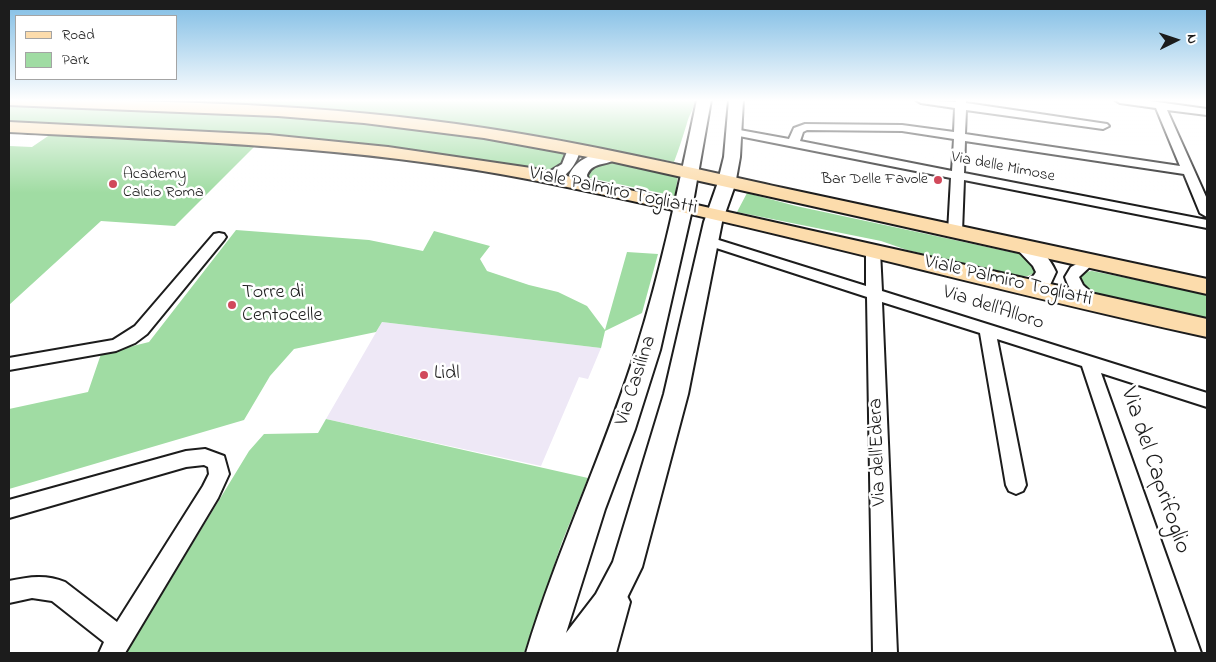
<!DOCTYPE html>
<style>
body{margin:0}
#map{position:relative;width:1216px;height:662px;overflow:hidden;background:#fff;font-family:"Indie Flower",sans-serif}
canvas{display:block}
.frame{position:absolute;inset:0;border:10px solid #1c1c1c;pointer-events:none}
.legend{position:absolute;left:15px;top:15px;width:162px;height:65px;box-sizing:border-box;background:#fff;border:1px solid #a4a4a4;margin:0;padding:6px 9px;list-style:none;font-size:15px;color:#1c1c1c}
.legend li{display:flex;align-items:center;gap:10px;height:25px}
.legend b{width:25px;border:1px solid #a4a4a4}
.north{position:absolute;left:1151px;top:15px;width:50px;height:50px;-webkit-text-stroke:4px #fff;paint-order:stroke;rotate:86deg;font-size:14px;font-weight:700;line-height:20px;text-align:center;color:#1c1c1c}
.north::after{content:'';display:block;margin:auto;width:18px;height:22px;background:#1c1c1c;clip-path:polygon(50% 0,100% 100%,50% 72%,0 100%)}
</style>
<div id="map">
<canvas width="1216" height="662"></canvas>
<div class="frame"></div>
<ul class="legend">
<li><b style="height:6px;background:#fcdcac"></b>Road</li>
<li><b style="height:14px;background:#a0dca3"></b>Park</li>
</ul>
<div class="north">N</div>
</div>
<script>
const g = document.querySelector('canvas').getContext('2d');
g.lineJoin = 'round';
function paint(path, color) { g.fillStyle = color; g.fill(path, 'evenodd'); }
function trace(path, color, width, dash) { g.strokeStyle = color; g.lineWidth = width; g.lineCap = dash ? 'butt' : 'round'; g.setLineDash(dash || []); g.stroke(path); }
function label(font, color, halo, rows, align = 'center') {
  g.font = font + ' "Indie Flower",sans-serif'; g.lineWidth = 5; g.setLineDash([]); g.textBaseline = 'middle'; g.strokeStyle = halo; g.fillStyle = color; for (const [text, x, y, turn = 0] of rows) {
    g.save(); g.translate(x, y); g.rotate((+turn || 0) * Math.PI / 180); g.textAlign = isNaN(turn) ? turn : align; if (halo) g.strokeText(text, 0, 0); g.fillText(text, 0, 0); g.restore();
  }
}
const built = new Path2D(`
 M382,322l219,26 -13,31 -9,-2 -38,89 -215,-47z`);
const green = new Path2D(`
 M163,100h532c-1,9 -6,15 -8,23 -4,13 -8,26 -13,39 -106,-21 -211,-39 -318,-50 -64,-7 -128,-9 -193,-12z
 M9,104c97,3 194,5 291,13 89,8 176,20 263,35l6,3v5l-19,12h-5c-177,-32 -356,-46 -536,-49z
 M51,134l206,10 -82,82 -74,-5 -92,84v-159l23,1z
 M608,161l70,14 -3,21 -85,-18 -4,-3 4,-9z
 M747,193l49,13 219,47 9,2 13,13 -3,5 -6,3h-12l-109,-26 -26,-9 -144,-29z
 M236,230l133,10 54,11 11,-20 56,15 -10,13 7,12 42,14 29,7 29,14 18,24 22,-78 31,2 -16,59 -37,18 -4,17 -219,-26 -6,10 -82,17 -24,27 -26,44 -235,69v-80l79,-17 13,-38 48,-12z
 M1092,271l115,23v27l-110,-26 -14,-8 -5,-8 5,-7z
 M326,419l262,59 -26,64 -38,111h-398l123,-202 15,-17 54,-1z`);
const minor = new Path2D(`
 M916,100l40,2v-2h10v3l141,21 2,2 -6,3 -137,-19 -1,24 215,32 -24,-58 -36,-5 -5,-3h28l64,9v6l-40,-5 40,89v18l-7,-4 -16,-39 -219,-33 -1,32 243,47v8l-243,-48 -2,52 -7,4 -7,-4 3,-54 -217,-43 -6,-3 6,-3 55,10 5,-11 11,-4 97,1 52,7 1,-24 -34,-5zM807,130l95,1 52,8 -2,32 -152,-30 3,-9z
 M574,146l6,3c-2,15 -17,35 -34,31l-2,-3 2,-3 16,-10 6,-15z
 M219,233l5,1 2,3 -2,3 -77,94 -12,9 -19,8 -107,19v-12l104,-18 22,-14 79,-92z
 M709,237l157,49v-35l2,-3h10l2,3 2,40 325,102v14l-106,-34 100,280h-24l-95,-287 -85,-27 29,146 -3,6 -7,3 -7,-3 -3,-6 -26,-152 -98,-31 15,351h-24l-6,-356 -163,-53 -2,-3z
 M1088,258l5,1 2,3 -16,15 4,8 17,16 -3,4c-15,4 -28,-15 -32,-28l6,-10z
 M205,449l19,7 5,18 -11,24 -93,155h-26l5,-11 -52,-41 -20,-3 -23,5v-22c19,-4 37,-7 56,1l52,40 86,-136 6,-12 -1,-7 -4,-2 -18,2 -177,51v-18l177,-49z
 M618,591l8,3 4,8 -14,51h-24l14,-51 4,-8z`);
const secondary = new Path2D(`
 M697,100h14l-20,114 -31,136 -25,79 -30,80 -39,124 30,-39 17,-32 51,-168 40,-172 13,-37 7,-28 5,-57h14l-3,57 -5,28 -13,37 -34,172 -46,173 -24,49 -26,37h-66c31,-103 78,-200 110,-303 26,-82 43,-166 61,-250z
 M610,151l6,2 2,3c-7,11 -25,4 -31,19l2,9 -3,4 -6,1 -6,-1 -5,-13c8,-17 24,-21 41,-24z
 M1026,242c14,4 24,17 30,30l-6,13 -19,9 -7,-2 -3,-5c4,-7 12,-8 15,-15l-3,-6 -17,-18 3,-4z`);
const primary = new Path2D(`
 M9,100c159,0 317,4 475,28 100,15 200,38 299,60 141,30 283,61 424,91v15l-597,-133 -126,-23 -120,-15 -86,-7 -269,-11z
 M9,122l260,13 119,12 143,21 676,151v18c-225,-49 -448,-112 -674,-157 -173,-34 -349,-39 -524,-48z`);
const markers = [
 [938,180,5,"#d1495b"],
 [113,184,5,"#d1495b"],
 [232,305,5,"#d1495b"],
 [424,375,5,"#d1495b"]
];
const farStreetnames = [
 ["Via delle Mimose",1003,168,11]
];
const farPoinames = [
 ["Academy",123,175],
 ["Calcio Roma",123,193],
 ["Bar Delle Favole",928,180,"right"]
];
const streetNames = [
 ["Viale Palmiro Togliatti",613,192,12],
 ["Viale Palmiro Togliatti",1008,282,13],
 ["Via dell'Alloro",993,309,18],
 ["Via Casilina",637,381,-72],
 ["Via dell'Edera",879,452,-92]
];
const poiNames = [
 ["Torre di",242,294],
 ["Centocelle",242,317],
 ["Lidl",434,375]
];
const nearStreetnames = [
 ["Via del Caprifoglio",1154,471,71]
];
paint(built, '#eee8f6');
paint(green, '#a0dca3');
trace(minor, '#1c1c1c', 4);
trace(secondary, '#1c1c1c', 4);
trace(primary, '#1c1c1c', 4);
paint(minor, '#fff');
paint(secondary, '#fff');
paint(primary, '#fcdcac');
const sky = g.createLinearGradient(0, 0, 0, 193);
sky.addColorStop(0, '#7ebce4');
sky.addColorStop(0.52, '#fff');
sky.addColorStop(1, '#ffffff00');
g.fillStyle = sky;
g.fillRect(0, 0, 1216, 193);
for (const [x, y, r, color] of markers) { const dot = new Path2D(); dot.arc(x, y, r, 0, 2 * Math.PI); g.fillStyle = color; g.fill(dot); trace(dot, '#fff', 2); }
label('16px', '#1c1c1c', '#fff', farStreetnames);
label('16px', '#1c1c1c', '#fff', farPoinames, 'left');
label('20px', '#1c1c1c', '#fff', streetNames);
label('20px', '#1c1c1c', '#fff', poiNames, 'left');
label('24px', '#1c1c1c', '#fff', nearStreetnames);
</script>
